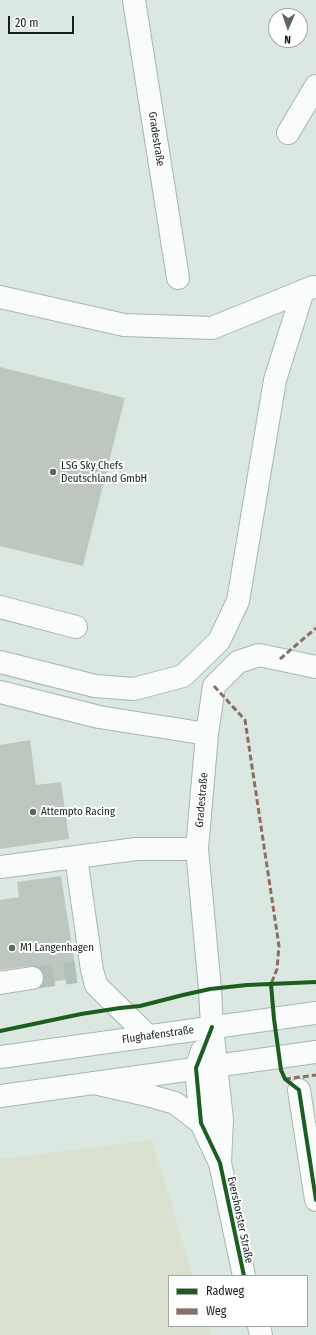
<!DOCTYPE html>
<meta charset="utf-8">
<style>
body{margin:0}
#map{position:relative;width:316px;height:1335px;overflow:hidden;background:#dae8e1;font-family:"Fira Sans Condensed",sans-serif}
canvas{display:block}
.legend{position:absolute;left:168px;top:1275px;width:140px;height:52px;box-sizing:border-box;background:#fff;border:1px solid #a2a6a4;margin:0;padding:5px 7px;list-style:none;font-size:12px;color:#16201b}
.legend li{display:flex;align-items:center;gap:8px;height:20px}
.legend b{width:20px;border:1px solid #a2a6a4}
.north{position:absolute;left:268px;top:8px;width:40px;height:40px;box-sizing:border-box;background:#fff;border:1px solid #a2a6a4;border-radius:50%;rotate:182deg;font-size:11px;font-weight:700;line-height:16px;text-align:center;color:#16201b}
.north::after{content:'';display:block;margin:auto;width:14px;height:18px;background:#5b6660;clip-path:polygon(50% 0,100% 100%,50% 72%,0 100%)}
.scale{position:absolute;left:8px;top:16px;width:66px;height:18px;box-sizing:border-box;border:2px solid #16201b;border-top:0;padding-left:5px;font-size:12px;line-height:14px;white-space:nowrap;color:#16201b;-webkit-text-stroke:3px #fff;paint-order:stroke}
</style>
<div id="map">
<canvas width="316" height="1335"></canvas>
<ul class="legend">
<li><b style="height:5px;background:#1b5e20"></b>Radweg</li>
<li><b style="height:5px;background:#8d6e63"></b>Weg</li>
</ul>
<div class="north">N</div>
<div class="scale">20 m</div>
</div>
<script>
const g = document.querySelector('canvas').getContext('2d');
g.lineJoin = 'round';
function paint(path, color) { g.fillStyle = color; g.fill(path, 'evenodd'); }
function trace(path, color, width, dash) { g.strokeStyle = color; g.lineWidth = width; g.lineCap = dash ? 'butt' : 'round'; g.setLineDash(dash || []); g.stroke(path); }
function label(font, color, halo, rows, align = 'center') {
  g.font = font + ' "Fira Sans Condensed",sans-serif'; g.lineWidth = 4; g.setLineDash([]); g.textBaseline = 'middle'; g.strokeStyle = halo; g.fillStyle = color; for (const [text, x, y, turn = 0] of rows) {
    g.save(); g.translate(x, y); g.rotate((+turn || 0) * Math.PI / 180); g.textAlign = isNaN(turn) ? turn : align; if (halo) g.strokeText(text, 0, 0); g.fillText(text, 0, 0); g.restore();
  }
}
const green = new Path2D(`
 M152,1140l41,136h-24v50h39l3,9h-211v-176z`);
const building = new Path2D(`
 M0,367l125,31 -42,168 -83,-20z
 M30,740l6,45 25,-3 8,57 -69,10v-104z
 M61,876l16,102 -33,5v-7l-2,-6 -6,-4h-6l-30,4v-70l19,-3 -2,-15z`);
const minorTunnel = new Path2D(`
 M32,978l44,-6`);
const minor = new Path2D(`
 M134,0l44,278
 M288,133l28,-47
 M0,297l124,28 88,3 101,-41
 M0,607l76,20
 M0,662l95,24 39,3 49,-13 36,-35 19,-40 37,-221 28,-89
 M0,692l99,25 108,17
 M76,857l16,113 4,15 52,51
 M0,867l136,-18h61
 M0,983l32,-5
 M202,1051l-6,17 5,55 19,40 24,113
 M94,1083l53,12 28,8 26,20
 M299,1090l17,110
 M220,1163l2,-43 -10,-93 -2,-38 -13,-140 10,-115 7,-48 24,-24 21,-7 57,12
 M259,1326l2,9`);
const major = new Path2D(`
 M0,1057l316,-44
 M0,1096l316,-44`);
const quiet = new Path2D(`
 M280,659l36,-31
 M214,686l31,34 34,226 -2,23 -6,15v2
 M285,1079l31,-4`);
const cycleway = new Path2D(`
 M271,984l3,35 7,51 4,9 14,11 17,110
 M212,1027l-16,41 5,55 19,40 24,113
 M0,1031l81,-17 39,-6 20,-2 43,-11 27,-6 37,-4 69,-3`);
const markers = [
 [53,472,4,"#5b6660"],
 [33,812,4,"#5b6660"],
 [12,948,4,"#5b6660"]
];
const streetNames = [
 ["Gradestraße",156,139,81],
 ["Gradestraße",202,800,-85],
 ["Flughafenstraße",158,1035,-8],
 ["Evershorster Straße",240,1220,78]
];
const poiNames = [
 ["LSG Sky Chefs",61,466],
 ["Deutschland GmbH",61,479],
 ["Attempto Racing",41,812],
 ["M1 Langenhagen",20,948]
];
paint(green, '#dbe1d0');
paint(building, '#bec7bf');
trace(minorTunnel, '#b3c0b9', 22, [22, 11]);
trace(minor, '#aab5b0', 24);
trace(major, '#aab5b0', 24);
trace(minor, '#f9fcfa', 22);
trace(major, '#f9fcfa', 22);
trace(quiet, '#8d6e63', 3, [6, 3]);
trace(cycleway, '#1b5e20', 4);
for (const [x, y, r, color] of markers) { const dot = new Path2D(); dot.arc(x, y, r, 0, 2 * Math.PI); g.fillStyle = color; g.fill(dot); trace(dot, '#fff', 1.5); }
label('11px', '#16201b', '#fff', streetNames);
label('11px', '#16201b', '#fff', poiNames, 'left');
</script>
